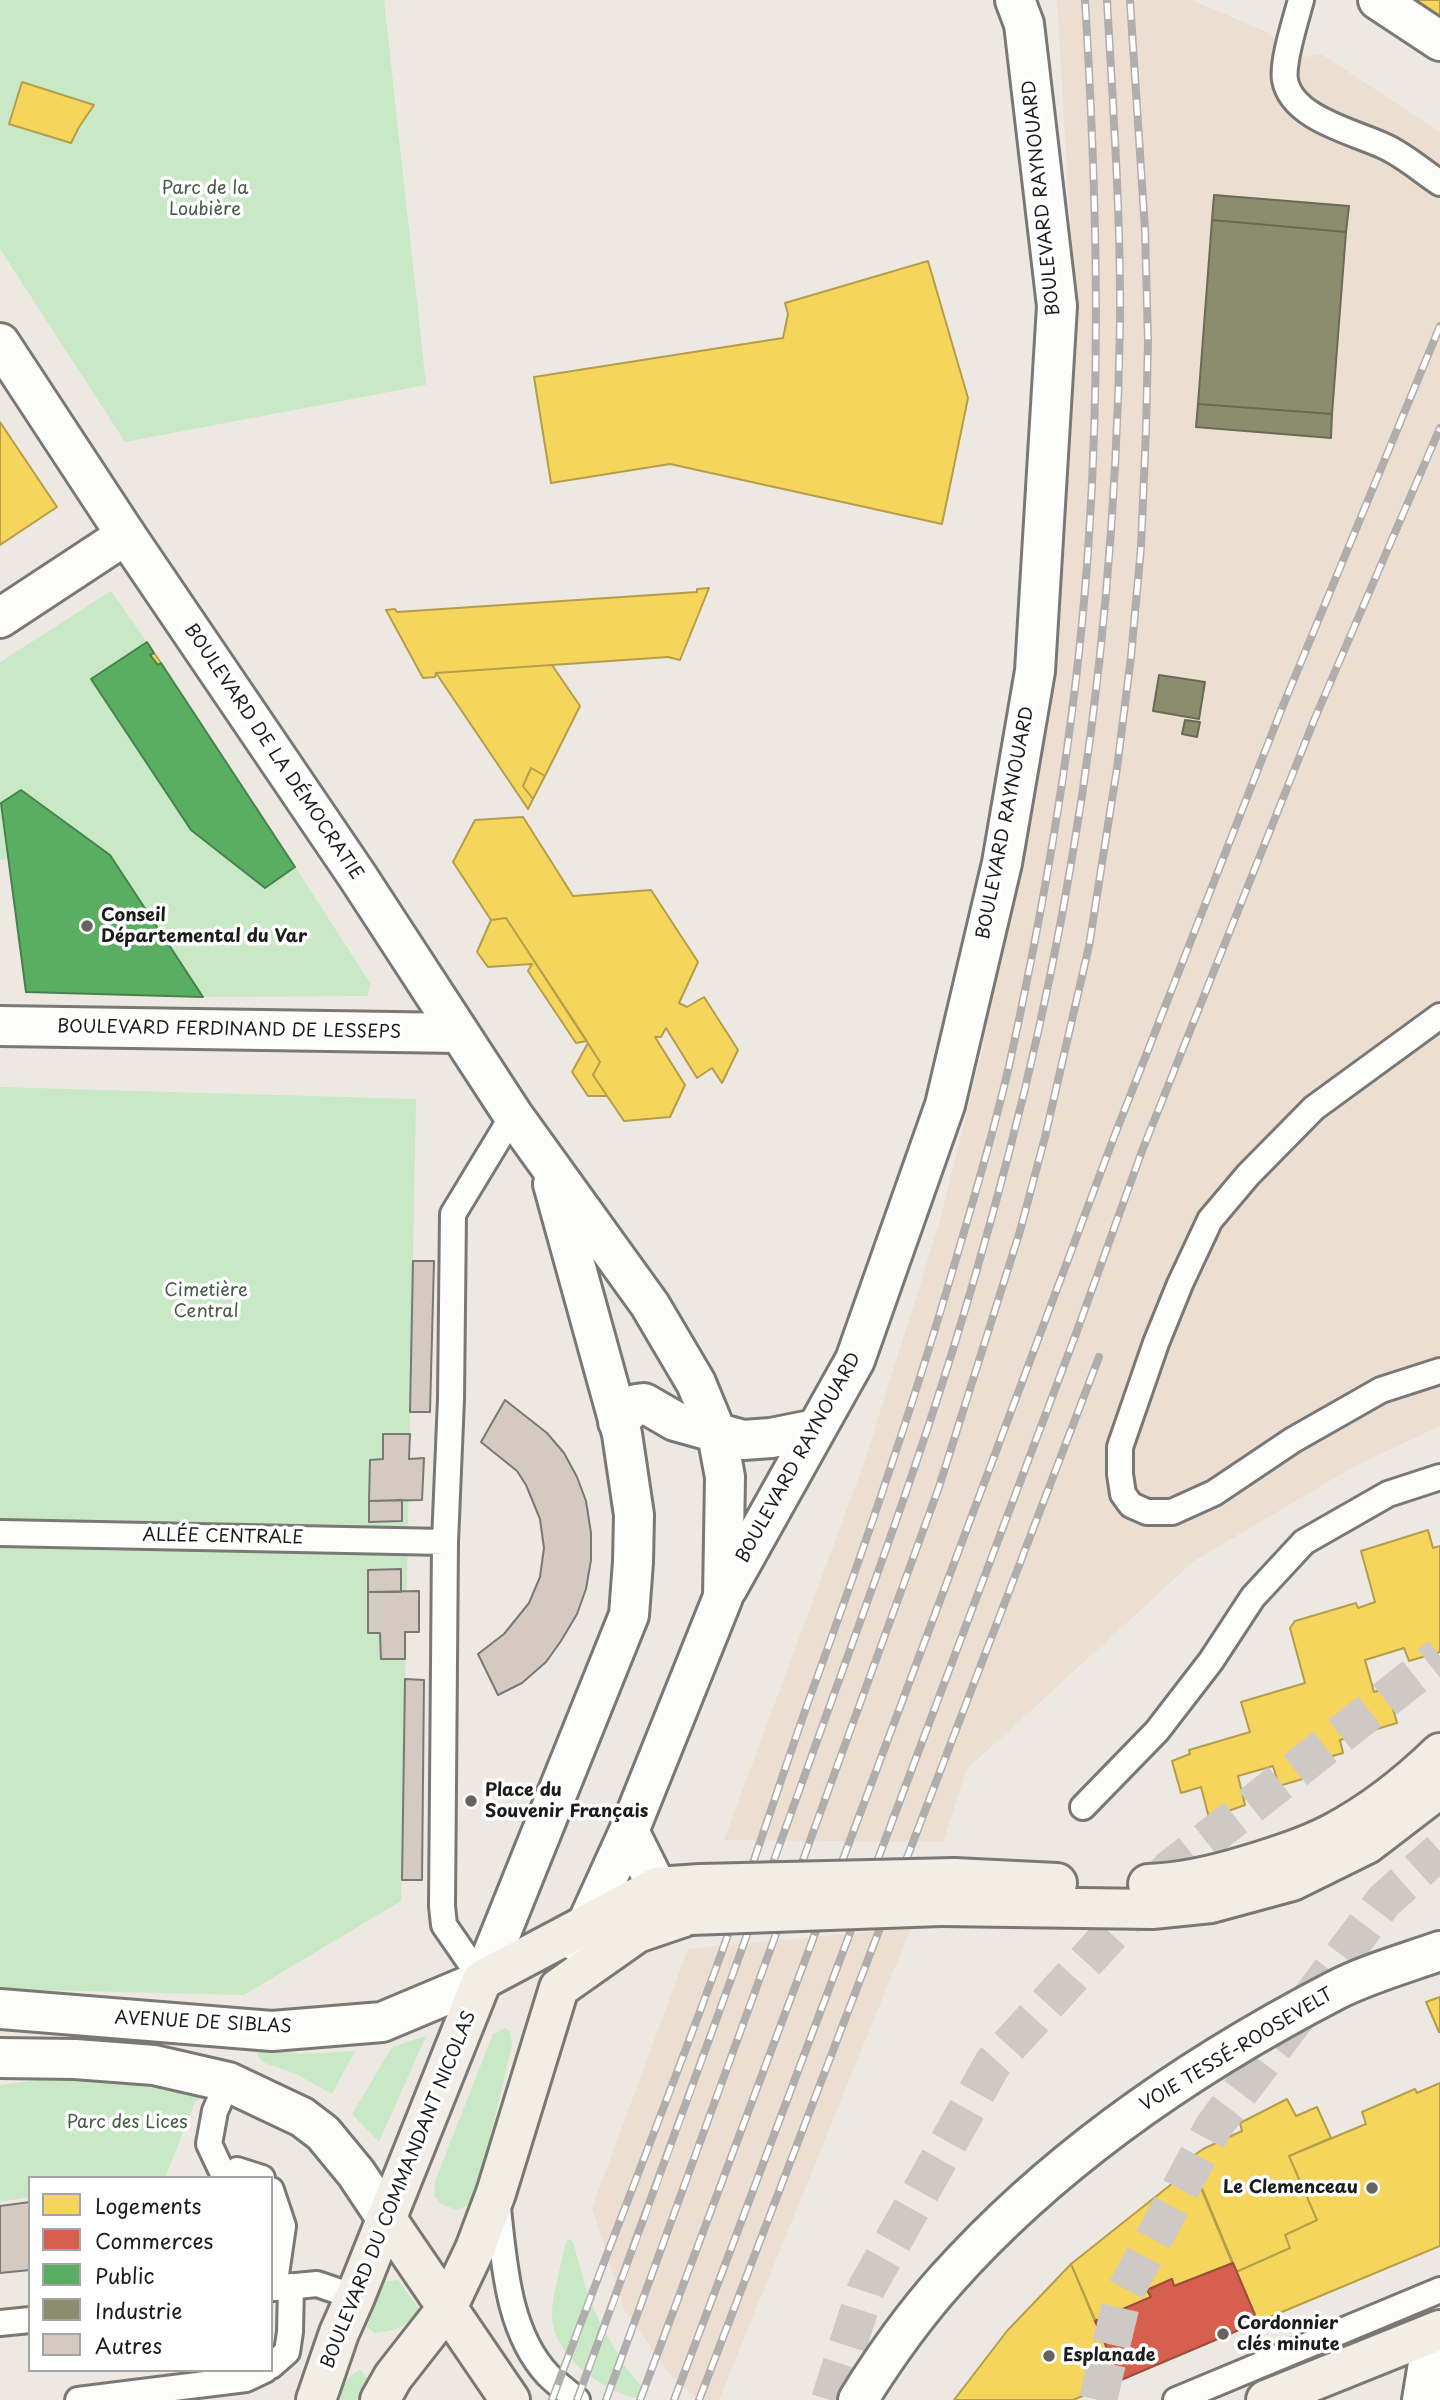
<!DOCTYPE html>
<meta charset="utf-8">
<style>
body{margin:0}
#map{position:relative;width:1440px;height:2400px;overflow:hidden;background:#eee8e2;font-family:"Playpen Sans",sans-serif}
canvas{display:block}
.legend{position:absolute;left:28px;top:2176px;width:245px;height:196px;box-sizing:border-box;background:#fff;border:2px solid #a4a4a4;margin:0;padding:9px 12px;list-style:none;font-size:21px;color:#1c1c1c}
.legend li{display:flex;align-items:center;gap:14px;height:35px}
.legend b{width:35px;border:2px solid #a4a4a4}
</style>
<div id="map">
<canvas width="1440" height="2400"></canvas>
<ul class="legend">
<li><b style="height:19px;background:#f6d55c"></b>Logements</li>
<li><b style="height:19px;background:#d6604d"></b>Commerces</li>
<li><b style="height:19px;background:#5aae61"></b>Public</li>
<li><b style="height:19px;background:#8c8c6e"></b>Industrie</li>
<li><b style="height:19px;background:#d5cac1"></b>Autres</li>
</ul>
</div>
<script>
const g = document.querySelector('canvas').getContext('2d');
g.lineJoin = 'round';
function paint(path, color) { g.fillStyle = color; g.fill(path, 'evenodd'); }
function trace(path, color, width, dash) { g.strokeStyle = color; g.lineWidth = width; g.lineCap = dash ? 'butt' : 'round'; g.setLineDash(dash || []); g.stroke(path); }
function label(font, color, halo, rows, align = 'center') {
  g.font = font + ' "Playpen Sans",sans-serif'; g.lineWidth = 7; g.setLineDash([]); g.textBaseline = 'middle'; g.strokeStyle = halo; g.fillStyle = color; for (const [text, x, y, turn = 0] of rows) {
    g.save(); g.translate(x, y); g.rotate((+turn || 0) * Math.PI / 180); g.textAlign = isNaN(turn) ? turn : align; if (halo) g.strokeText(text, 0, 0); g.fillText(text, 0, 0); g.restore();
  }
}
const built = new Path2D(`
 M1057,0h134l76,32 32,26 22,-4 119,78v1294l-85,40 -161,95 -228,209 -23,72 -219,-2 140,-377 75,-239 44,-176 55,-317 27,-216 9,-228z
 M911,1928l-192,472h-20l-30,-26 -45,-65 -32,-101 96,-259z`);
const green = new Path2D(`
 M0,0h384l42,385 -301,57 -125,-193z
 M111,591l36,51 -55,37 99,151 73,58 31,-21 76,117 -4,12 -164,1 -93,-142 -88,-65 -21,13 7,56 -8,1v-198z
 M0,1087l416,12 -15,802 -157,94 -244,-6z
 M505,2028l5,3 2,15 -36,150 -9,10 -11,4 -16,-7 -6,-8 1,-14 58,-147z
 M426,2036l-47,106 -27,-28 40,-67z
 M263,2047l37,7 55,-3 -23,43 -36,-20 -34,-12 -6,-10z
 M154,2065l74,17 -33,20 -30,76h-135v19l-30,5v-117z
 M570,2239l3,3 14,50 13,31 24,42 17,21 1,5 -5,7c-34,-6 -86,-44 -85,-83 0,-21 9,-48 13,-70l2,-4z
 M398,2280l21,29c-15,20 -21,21 -45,24l-7,-6 15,-45z
 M360,2370l7,7v7l-11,16h-15c-1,-14 7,-25 19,-30z`);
const homes = new Path2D(`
 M1412,0h28v19z
 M22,82l72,23 -15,22 -8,16 -62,-19z
 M928,261l40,137 -26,126 -272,-60 -119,19 -17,-106 249,-39 5,-24 -3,-11z
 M0,422l57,85 -57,38z
 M709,588l-29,72 -12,-3 -232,16 -1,4 -12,1 -37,-68 9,-1 2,3 300,-20v-3z
 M154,653l7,10 -3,2 -8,-10z
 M552,665l28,41 -35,70 -14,-8 -8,18 10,13 -5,10 -92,-136z
 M531,768l14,8 -12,23 -10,-13z
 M523,817l50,79 78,-6 47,72 -19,41 8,4 17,-10 34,53 -16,33 -10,-15 -15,10 -31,-50 -5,9h-6l30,48 -15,32 -46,4 -31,-46 7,-13 -94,-144 -15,2 -38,-58 22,-42z
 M506,918l81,123 -11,2 -48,-72 4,-7 -44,3 -11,-15 14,-32z
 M588,1043l12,19 -7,13 14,21h-19l-16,-24z
 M1428,1530l5,18 7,-2v106l-31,9 -5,-13 -39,12 9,32 13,-4 10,35 -57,17 3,13 -31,9 4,13 -37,11 -6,-20 -35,10 7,29 -36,13 -8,-31 -20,6 -9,-32 18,-7 -1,-4 61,-18 -9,-30 64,-19 -15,-55 5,-7 61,-18 2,5 17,-6 -14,-51z
 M1440,1997v35h-1l-13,-30z
 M1440,2083v163l-182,76 -22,-50 54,-24 -5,-13 32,-15 -28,-64 77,-32 -4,-12 53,-23 2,4z
 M1287,2099l9,17 21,-9 14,31 -42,18 28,64 -32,15 5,13 -54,24 -47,-113 14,-10 39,-18 -2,-8z
 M1193,2167l40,96 -59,23 -2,-7 -25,11 4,7 -56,24 -24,-57z
 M1071,2264l50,116 -48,20h-119l53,-69z`);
const shops = new Path2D(`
 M1233,2263l25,59 -137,58 -26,-59 56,-24 -4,-7 25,-11 2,7z`);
const public = new Path2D(`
 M147,642l7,11 -4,2 8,10 3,-2 134,204 -30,21 -74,-58 -100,-151z
 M21,790l89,65 93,142 -177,-5 -25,-189z`);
const industry = new Path2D(`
 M1214,195l135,11 -3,26 -134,-12z
 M1212,220l134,12 -14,182 -134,-10z
 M1198,404l134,10 -1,24 -135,-11z
 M1159,675l46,7 -6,37 -46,-8z
 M1185,720l15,2 -3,15 -15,-3z`);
const building = new Path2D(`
 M413,1261h21l-4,151h-20z
 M505,1400l42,33 17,20 13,24 9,24 5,32v27l-5,29 -9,25 -16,27 -15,21 -24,21 -24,12 -20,-41 26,-20 25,-31 11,-26 4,-29 -4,-29 -14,-34 -9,-14 -36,-29z
 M383,1434h27l-1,25 15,-1 -2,42 -53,1 1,-41 13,-1z
 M402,1500v21l-33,1v-21z
 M401,1569v23h-33v-22z
 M419,1591v41h-14v27h-24l-1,-26h-12v-41z
 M405,1679l19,1 -2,200h-20z
 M30,2202v68l-30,3v-67z`);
const highwayTunnel = new Path2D(`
 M830,2400l36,-111 127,-226 177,-194 270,-213
 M1098,2400l25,-104 91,-170 170,-225 56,-50`);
const lane = new Path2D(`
 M1301,0c-5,19 -19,61 -16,80 7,39 70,52 101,67 19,9 36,24 54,36
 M1440,1016l-126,92 -66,67 -38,45 -30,64 -24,59 -36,104v27l3,20 8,11 16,7h25l42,-19 79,-53 88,-50 59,-19
 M0,1533l445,9
 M1083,1807l74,-76 54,-70 42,-64 51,-55 84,-48 52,-17
 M482,1980l-38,-55 -2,-19 3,-364 6,-143 2,-185 60,-99
 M225,2178l-16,-34 6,-33 13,-29
 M232,2178l5,-8 25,8
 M271,2190l12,36 -9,62
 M497,2200c7,58 9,130 51,175 9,9 20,17 29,25
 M275,2288l42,-4 38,13
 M0,2323l30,-3
 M271,2366l16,-14 3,-20 1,-46
 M78,2400l168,-21 19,-9
 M1176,2400l264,-110`);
const street = new Path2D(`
 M1378,0l62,41
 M0,618l126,-83
 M0,1026l459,7
 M1422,2400l11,-67`);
const secondary = new Path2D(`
 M0,343l126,192 232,342 155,238 137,190 46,78 21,51 8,43 -2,120 -94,234 -51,112
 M618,1422l18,-18 8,-1 31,18 68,19 28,-2 45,-9
 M727,1589l128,-229 90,-255 57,-242 33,-192 22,-365 -33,-282 -9,-24
 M629,1831l28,56
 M0,2009l272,22 110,-9 100,-42 147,-365 4,-53 1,-47 -12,-81 -69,-250
 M0,2058l75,1 79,6 74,17 74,35 21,16 33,40 30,45
 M858,2400c26,-42 55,-83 88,-120 107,-120 247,-216 390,-290 31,-16 70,-27 104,-39`);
const primary = new Path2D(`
 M954,1878l103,5
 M1148,1884c34,-1 68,-9 100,-19 29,-9 58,-18 85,-32 38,-20 76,-50 107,-80
 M941,1906l211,3 59,-6 81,-22 75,-37 73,-56
 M386,2218l124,182
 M316,2400l23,-67 16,-36 127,-317 175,-93 43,-3
 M380,2400l13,-23 54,-69 28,-59 21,-56 63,-205 78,-55 53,-18
 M1266,2400l174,-70`);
const rail = new Path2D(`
 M552,2400c53,-144 111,-287 164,-432 33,-90 62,-181 94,-271 53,-145 103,-290 146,-438 19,-64 38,-128 53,-193 38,-173 69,-352 80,-530 12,-179 7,-357 -4,-536
 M577,2400c80,-214 157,-430 235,-645 49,-136 100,-273 143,-412 49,-159 90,-322 117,-485 30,-176 45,-355 48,-534 1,-108 -7,-216 -13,-324
 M606,2400l333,-913 81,-256 25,-94 44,-191 28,-178 14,-111 10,-110 5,-117 2,-89 -3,-111 -15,-230
 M640,2400l474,-1263 168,-429 158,-382
 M674,2400l403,-1069 65,-180 173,-433 125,-290
 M699,2400l400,-1043`);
const primaryBridge = new Path2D(`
 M700,1884l254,-6
 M690,1915l251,-9`);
const markers = [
 [87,926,7,"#666361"],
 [471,1801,7,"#666361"],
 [1372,2188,7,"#666361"],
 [1223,2334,7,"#666361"],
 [1049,2356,7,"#666361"]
];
const parkNames = [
 ["Parc de la",205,189],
 ["Loubière",205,210],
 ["Cimetière",206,1291],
 ["Central",206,1312],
 ["Parc des Lices",127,2123]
];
const streetNames = [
 ["BOULEVARD RAYNOUARD",1042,198,-96],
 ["BOULEVARD DE LA DÉMOCRATIE",273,752,56],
 ["BOULEVARD RAYNOUARD",1006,823,-79],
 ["BOULEVARD FERDINAND DE LESSEPS",229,1030,1],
 ["BOULEVARD RAYNOUARD",799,1458,-61],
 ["ALLÉE CENTRALE",223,1537,1],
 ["AVENUE DE SIBLAS",203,2023,3],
 ["VOIE TESSÉ-ROOSEVELT",1237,2050,-31],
 ["BOULEVARD DU COMMANDANT NICOLAS",399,2190,-68]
];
const poiNames = [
 ["Conseil",101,916],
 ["Départemental du Var",101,937],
 ["Place du",485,1791],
 ["Souvenir Français",485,1812],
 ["Le Clemenceau",1358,2188,"right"],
 ["Cordonnier",1237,2324],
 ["clés minute",1237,2345],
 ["Esplanade",1063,2356]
];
paint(built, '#edded2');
paint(green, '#c9e9c6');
paint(homes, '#f6d55c');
trace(homes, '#b59e49', 2);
paint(shops, '#d6604d');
trace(shops, '#9e4c3e', 2);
paint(public, '#5aae61');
trace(public, '#47824c', 2);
paint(industry, '#8c8c6e');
trace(industry, '#6a6a55', 2);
paint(building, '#d5cac1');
trace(building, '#7a7875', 2);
trace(highwayTunnel, '#cec9c4', 38, [38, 19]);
trace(lane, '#7a7875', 30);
trace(street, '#7a7875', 44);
trace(secondary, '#7a7875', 44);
trace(primary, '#7a7875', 44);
trace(lane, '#fcfcfb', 24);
trace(street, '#fcfcfb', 38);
trace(secondary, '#fcfcfb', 38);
trace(primary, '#f2eee6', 38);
trace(rail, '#afaead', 8);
trace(rail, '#fff', 5, [16]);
trace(primaryBridge, '#7a7875', 44, []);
trace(primaryBridge, '#f2eee6', 38);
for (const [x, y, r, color] of markers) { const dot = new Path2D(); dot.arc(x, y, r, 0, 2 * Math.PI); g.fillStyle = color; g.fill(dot); trace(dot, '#fff', 2.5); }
label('18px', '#475a48', '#fff', parkNames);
label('18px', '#1c1c1c', '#fff', streetNames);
label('bold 18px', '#1c1c1c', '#fff', poiNames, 'left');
</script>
